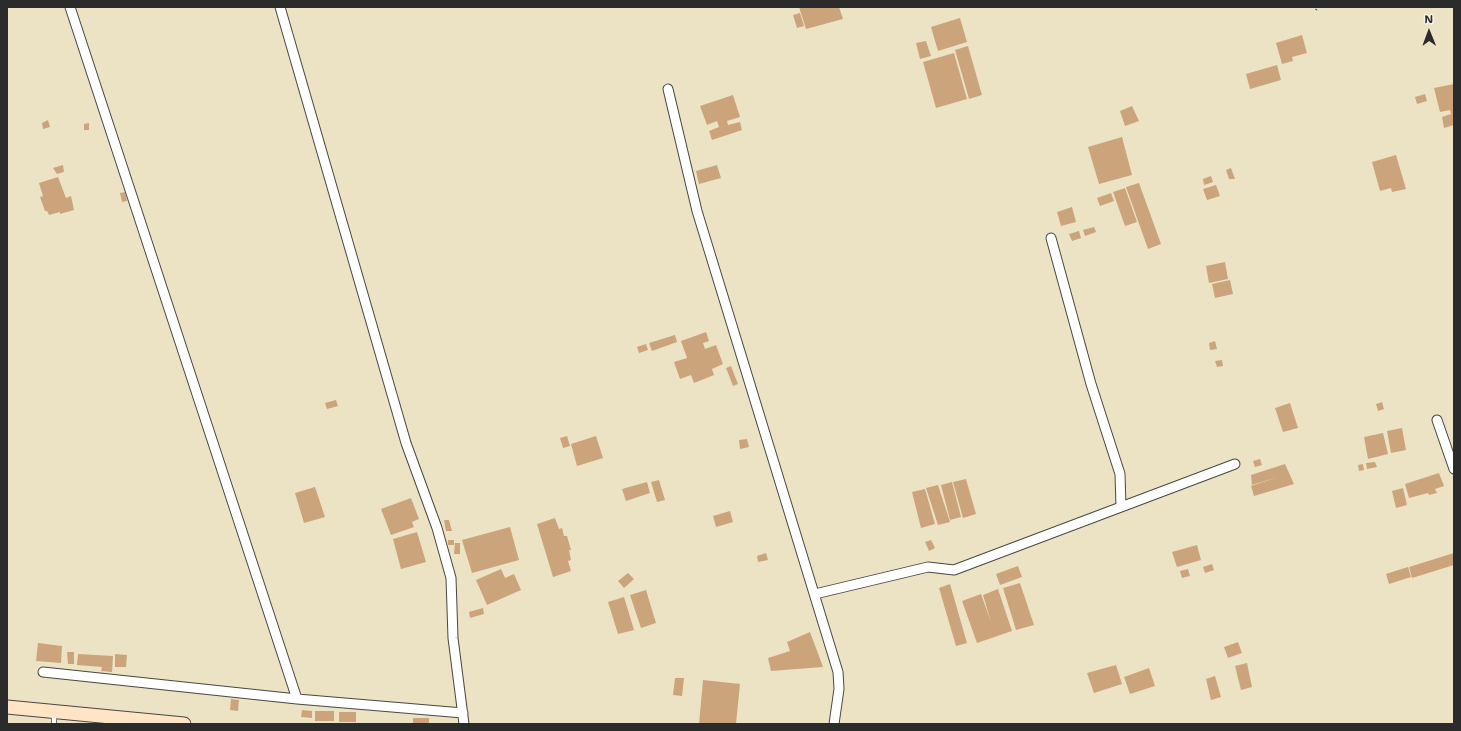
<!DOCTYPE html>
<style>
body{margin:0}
#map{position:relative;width:1461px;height:731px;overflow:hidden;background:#ece3c5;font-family:"Shantell Sans",sans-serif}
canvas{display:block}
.frame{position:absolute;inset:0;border:8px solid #2b2b2b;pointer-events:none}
.north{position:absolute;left:1409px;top:12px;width:40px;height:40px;-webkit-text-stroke:3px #f7f3e8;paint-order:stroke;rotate:359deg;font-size:11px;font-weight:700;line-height:16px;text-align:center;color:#2b2b2b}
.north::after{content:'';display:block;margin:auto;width:14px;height:18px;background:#2b2b2b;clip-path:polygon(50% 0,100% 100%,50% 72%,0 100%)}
</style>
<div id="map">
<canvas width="1461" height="731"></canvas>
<div class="frame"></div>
<div class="north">N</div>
</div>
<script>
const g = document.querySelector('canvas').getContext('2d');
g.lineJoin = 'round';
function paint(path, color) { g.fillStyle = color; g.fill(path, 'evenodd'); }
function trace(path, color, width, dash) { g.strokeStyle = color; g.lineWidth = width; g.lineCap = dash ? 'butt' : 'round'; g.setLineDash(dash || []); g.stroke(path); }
const building = new Path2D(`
 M799,7h40l4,12 -37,10z
 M800,13l4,13 -7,2 -4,-13z
 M960,18l7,24 -29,9 -7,-24z
 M1302,35l5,18 -15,4 1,4 -11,3 -6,-21z
 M926,41l5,15 -11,3 -4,-16z
 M968,46l14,49 -13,4 -14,-49z
 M954,53l13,46 -31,9 -13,-46z
 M1277,65l4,15 -31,9 -4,-15z
 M1454,84v41l-10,3 -2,-11 9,-3 -1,-4 -10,2 -6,-24z
 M1425,94l2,7 -10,3 -2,-7z
 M733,95l7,22 -13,4 1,4 12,-3 2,8 -30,10 -3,-9 10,-4 -2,-6 -10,4 -7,-19z
 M1132,106l7,15 -14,5 -5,-15z
 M48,120l2,7 -7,2 -1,-6z
 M89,123v7h-5v-6z
 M1122,137l10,38 -33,9 -11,-37z
 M1396,155l10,34 -14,3 -1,-4 -11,3 -8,-29z
 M63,165l1,7 -7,2 -4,-6z
 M717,165l4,13 -22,6 -3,-13z
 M1231,168l4,11h-6l-3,-9z
 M1211,176l2,6 -9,3 -1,-6z
 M58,177l8,21 5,-2 3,14 -14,4v-2l-11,3 -2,-4h-2l-5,-14 3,-1 -4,-13z
 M1139,183l22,61 -13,5 -22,-62z
 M1216,185l4,11 -13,4 -4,-11z
 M1125,188l12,34 -12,4 -12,-34z
 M125,192l2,9 -5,1 -2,-9z
 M1111,193l3,8 -14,5 -3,-8z
 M1072,207l4,15 -15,4 -4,-14z
 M1094,227l2,5 -11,4 -2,-6z
 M1079,231l2,7 -9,3 -3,-7z
 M1225,262l3,17 -19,4 -3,-17z
 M1230,280l3,14 -18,4 -3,-14z
 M706,332l3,9 -6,2 2,6 11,-4 7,19 -11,5 2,6 -20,8 -3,-8 -11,4 -6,-17 13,-4 -6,-17z
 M675,335l2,7 -25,9 -3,-8z
 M1215,341l2,8 -7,1 -1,-7z
 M646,344l2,6 -9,3 -2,-6z
 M1222,360l1,6 -6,1 -2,-6z
 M731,366l7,18 -5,2 -7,-18z
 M336,400l2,6 -11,3 -2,-6z
 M1382,402l2,7 -6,2 -2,-7z
 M1290,403l8,25 -15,4 -8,-24z
 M1402,428l4,22 -15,3 -4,-22z
 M1383,433l5,21 -20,5 -4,-22z
 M567,436l3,10 -7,2 -3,-10z
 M596,436l7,22 -26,8 -6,-22z
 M747,439l2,8 -9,2 -1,-9z
 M1260,459l2,6 -7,2 -2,-6z
 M1375,462l2,5 -10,2 -1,-6z
 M1285,464l9,20 -40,12 -3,-10 27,-9 -26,8 -1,-10z
 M1363,464l1,6 -5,1 -1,-6z
 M1439,473l5,13 -9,3 2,4 -8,2 -1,-2 -19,5 -4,-14z
 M966,479l10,35 -13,4 -10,-36z
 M659,480l6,20 -8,2 -6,-20z
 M647,482l3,11 -24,8 -4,-12z
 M952,482l9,35 -11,3 -9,-35z
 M938,485l12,37 -12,3 -12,-37z
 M315,487l10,30 -21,6 -9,-30z
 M1403,488l4,17 -11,3 -4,-17z
 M925,489l10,35 -14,4 -9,-36z
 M411,498l8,21 -7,3 2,5 -23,8 -10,-26z
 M730,511l3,11 -17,5 -3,-11z
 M555,518l4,11 3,-1 2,8h3l4,14h-2l2,10 -3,1 3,10 -18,6 -16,-53z
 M444,520h5l3,11h-6z
 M510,527l9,33 -47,13 -10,-33z
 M417,532l9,30 -25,7 -8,-30z
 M448,540h6v5h-6z
 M931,540l4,8 -6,3 -4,-9z
 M455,543h5v11h-6z
 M1197,545l4,15 -24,7 -5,-15z
 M766,553l2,7 -10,2 -1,-6z
 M1454,553v12l-42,13 -3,-11z
 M1212,564l2,6 -9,3 -2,-6z
 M1018,566l4,11 -22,8 -4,-11z
 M1408,567l3,10 -22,7 -3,-10z
 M501,569l4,9 9,-4 7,16 -34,15 -11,-25z
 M1188,569l2,7 -8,2 -2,-7z
 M628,573l6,6 -10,9 -6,-7z
 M1020,583l14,42 -18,5 -13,-42z
 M950,584l17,59 -11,3 -17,-58z
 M998,589l14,42 -35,12 -15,-42 19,-7 10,28 -8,-27z
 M646,590l10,33 -15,5 -11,-33z
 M624,597l10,33 -16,4 -10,-32z
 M483,608l1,6 -14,4 -1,-6z
 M810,632l13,35 -52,4 -3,-13 22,-7 -3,-9z
 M1238,642l4,11 -14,5 -4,-11z
 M38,643l24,3 -1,17 -25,-2z
 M67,652h7v12h-6z
 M78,654l35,2 -1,16 -11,-1 1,-4 -25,-2z
 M115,654l12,1 -1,12h-11z
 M1247,663l5,24 -11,3 -6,-24z
 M1116,665l6,19 -28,9 -7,-20z
 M1149,668l6,18 -25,8 -6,-17z
 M1215,676l6,21 -10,3 -5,-21z
 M675,678h9l-2,18 -9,-1z
 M703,680l37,4 -4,40h-37z
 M231,699l8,1 -1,11 -8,-1z
 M302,710l10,1v7l-11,-1z
 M315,711h19v10h-19z
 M339,712h17v10h-17z
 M413,718h16v6h-16z`);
const path = new Path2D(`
 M1316,10l2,-3`);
const lane = new Path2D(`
 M54,724v-11`);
const street = new Path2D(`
 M70,7l227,692
 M280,7l126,436 31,85 14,50 2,60 11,86
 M668,89l29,122 141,461 1,17 -5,35
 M1051,238l40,146 29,90 1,33
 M1437,420l17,49
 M815,594l113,-27 26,3 281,-106
 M43,672l254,27 166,14`);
const secondary = new Path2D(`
 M7,707l177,17`);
paint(building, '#cba47c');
trace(lane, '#484742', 6);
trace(street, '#484742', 11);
trace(secondary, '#484742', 15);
trace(path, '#484742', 2, [1, 3]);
trace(lane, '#fff', 4.5);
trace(street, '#fff', 9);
trace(secondary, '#ffe4c6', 13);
</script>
